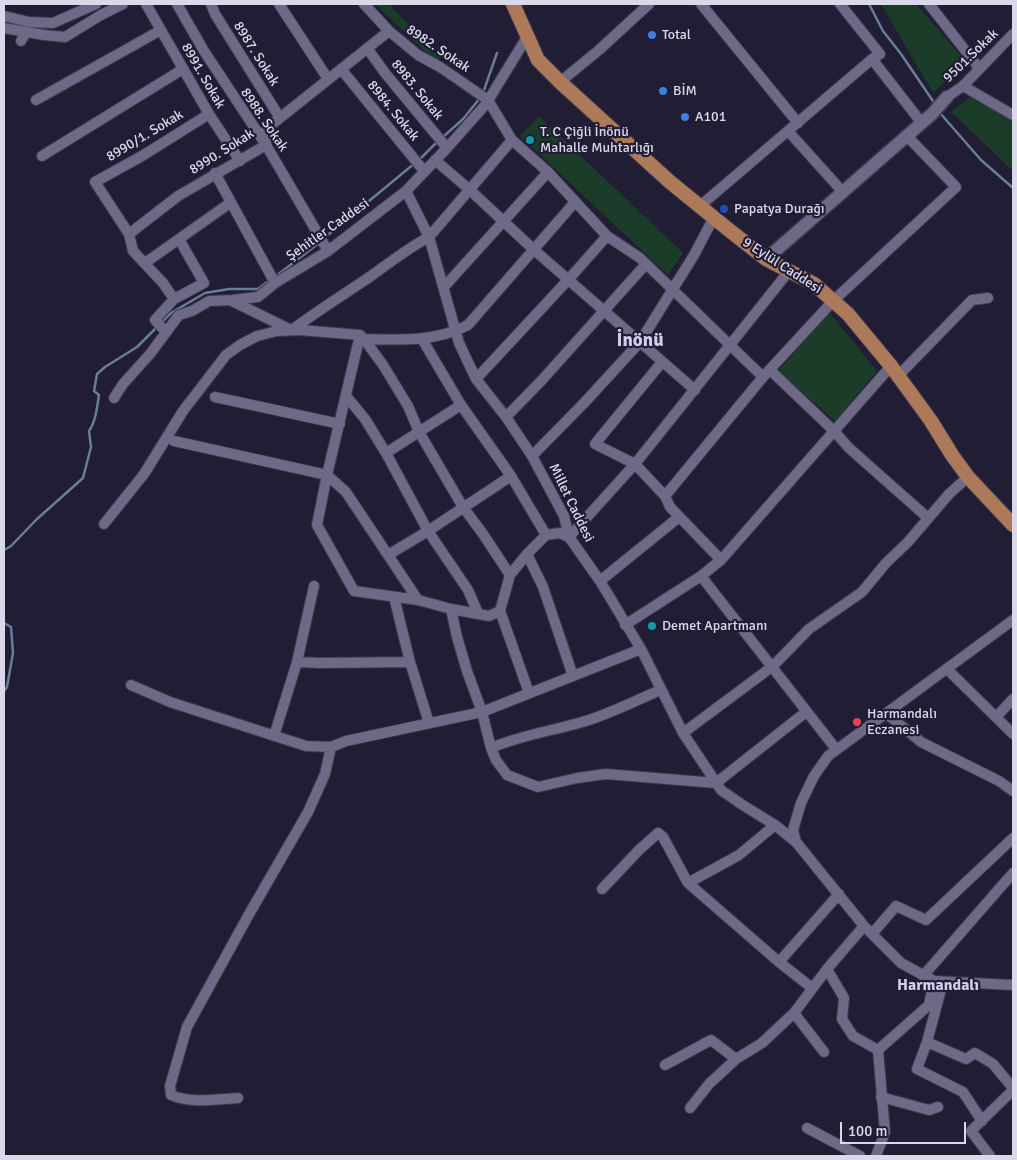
<!DOCTYPE html>
<meta charset="utf-8">
<style>
body{margin:0}
#map{position:relative;width:1017px;height:1160px;overflow:hidden;background:#211d35;font-family:Signika,sans-serif}
canvas{display:block}
.frame{position:absolute;inset:0;border:5px solid #dbd9e9;pointer-events:none}
.scale{position:absolute;left:840px;top:1122px;width:126px;height:22px;box-sizing:border-box;border:2px solid #dbd9e9;border-top:0;padding-left:6px;font-size:15px;line-height:18px;white-space:nowrap;color:#dbd9e9;-webkit-text-stroke:4px #211d35;paint-order:stroke}
</style>
<div id="map">
<canvas width="1017" height="1160"></canvas>
<div class="frame"></div>
<div class="scale">100 m</div>
</div>
<script>
const g = document.querySelector('canvas').getContext('2d');
g.lineJoin = 'round';
function paint(path, color) { g.fillStyle = color; g.fill(path, 'evenodd'); }
function trace(path, color, width, dash) { g.strokeStyle = color; g.lineWidth = width; g.lineCap = dash ? 'butt' : 'round'; g.setLineDash(dash || []); g.stroke(path); }
function label(font, color, halo, rows, align = 'center') {
  g.font = font + ' Signika,sans-serif'; g.lineWidth = 4.5; g.setLineDash([]); g.textBaseline = 'middle'; g.strokeStyle = halo; g.fillStyle = color; for (const [text, x, y, turn = 0] of rows) {
    g.save(); g.translate(x, y); g.rotate((+turn || 0) * Math.PI / 180); g.textAlign = isNaN(turn) ? turn : align; if (halo) g.strokeText(text, 0, 0); g.fillText(text, 0, 0); g.restore();
  }
}
const green = new Path2D(`
 M375,4h14l52,55 -7,1z
 M881,4h35l50,58 -33,31z
 M970,97l43,24v50l-62,-59z
 M539,116l144,137 -15,22 -148,-139z
 M829,312l48,59 -42,50 -57,-50z`);
const stream = new Path2D(`
 M869,4l14,27 18,23 34,50
 M483,93l14,-40
 M940,113l41,47 32,28
 M443,137l20,-18 17,-21
 M419,160l19,-19
 M323,239l92,-76
 M276,276l43,-33
 M162,322l9,-9 34,-20 24,-4h29l13,-10
 M4,550l7,-4 26,-27 46,-41 8,-31 -2,-16c7,-10 8,-24 10,-36l-5,-4 3,-17 8,-7 32,-20 21,-21
 M4,623l7,4 2,26 -6,34 -3,4`);
const minor = new Path2D(`
 M146,4l63,110 31,47
 M177,4l27,47 62,94 62,106
 M211,4l4,10 65,104
 M279,4l49,75
 M364,4l25,27 29,24 22,12 48,33 24,40 36,32 59,64 33,22 123,119
 M701,4l97,119
 M840,4l40,50 -8,5
 M929,4l50,64
 M4,16l25,6 24,1 43,-19
 M4,28l40,7 21,2 36,-22 22,-11
 M21,41l5,-9
 M367,48l18,25 62,75
 M341,69l83,102
 M560,82l39,-32 50,-46
 M963,86l50,29
 M947,97l16,-11 50,-52
 M36,100l125,-70
 M788,131l54,60
 M42,156l141,-87
 M435,160l35,30 63,59 162,141
 M215,173l60,110
 M406,191l23,46 30,106 17,36 30,38 26,39 32,60 5,21 31,44 41,68 42,84 38,57 20,14 34,21 21,17
 M700,206l172,-147 49,63
 M129,234l49,-38 88,-51v-16l123,-98
 M145,263l85,-60
 M444,287l104,-115
 M174,299l-11,-16 -30,-32 -4,-17 -34,-52 47,-26 67,-42
 M232,301l59,29
 M292,330c25,-19 51,-35 76,-52 20,-14 40,-30 61,-41l83,-97
 M166,332l-11,-12 19,-21 30,-16 -25,-44
 M361,336l3,3c35,1 72,3 104,-14l107,-123
 M364,339l19,26 25,41 11,26 44,75 20,27 27,41
 M422,339l39,66 50,71 35,59
 M662,362l-67,82 40,20 30,32 5,11 51,53
 M770,370l64,61 15,17 79,70
 M898,376l74,-76 16,-2
 M476,379l92,-99 39,-44
 M215,397l125,27
 M347,397l18,22 21,34 42,78 40,59 10,23
 M114,398l9,-14 27,-30 29,-39 13,-4 17,-10 23,-1 26,-3 17,-14 53,-32 78,-60 41,-43 39,-44 41,-67
 M506,417l36,-37 104,-116
 M174,441l153,34 19,17 72,108
 M386,453l75,-48
 M532,456l53,-54 55,-60 54,-87 20,-38
 M665,496l98,-119 70,-76 123,-114 -50,-52
 M104,524l40,-50 39,-63 43,-56 14,-10 17,-9 20,-5 23,-1 60,5 -33,140 -10,50 37,66 64,9 33,9 38,7 11,-5 10,-36 17,-21 19,-19 13,-2 10,4 66,-73 154,-193
 M527,554l16,33 30,89
 M388,555l40,-24 83,-55
 M701,576l135,173
 M600,581l79,-64
 M394,597l16,65 19,61
 M451,609l6,28 10,34 15,41 9,36 5,12 11,15 31,12 39,-9 29,-4 110,9 90,-71
 M500,611l29,82
 M1013,620l-185,136 -14,20 -13,27 -8,27 3,12 68,84 37,37 33,18 79,4
 M625,625l76,-49 20,-16 170,-194
 M297,662l23,1 90,-1
 M947,669l66,65
 M131,685l39,17 136,44 25,1 15,-6 136,-29 159,-63
 M887,714l34,28 78,39 14,10
 M996,717l17,-18
 M683,733l90,-67 36,-37 53,-37 24,-29 22,-21 41,-48 19,-17
 M274,736l23,-74 17,-76
 M491,748c32,-14 68,-18 101,-29 23,-8 46,-19 68,-29
 M688,883l51,-28 36,-30
 M602,889l37,-39 19,-17 5,4 25,46 91,79 33,26
 M872,934l24,-28 30,14 87,-82
 M779,962l60,-68
 M827,969l17,29 -2,21 11,17 25,14
 M923,976l90,-103
 M943,982l-16,60 -10,27 46,23 19,29
 M794,1013l33,-44 37,-43
 M927,1042l39,17 9,-6 18,11 20,24
 M665,1065l46,-25 25,19
 M881,1097l48,13 9,-3
 M238,1098c-21,1 -47,6 -67,-3l-1,-9 17,-59 61,-111 60,-104 17,-38 6,-27
 M690,1108l19,-24 27,-25 26,-16 32,-30 30,39
 M807,1128l53,28
 M876,1156l9,-24 -7,-82 51,-45 5,-24
 M990,1156l-19,-25 42,-41`);
const tertiary = new Path2D(`
 M766,259l166,-145 15,-17`);
const primary = new Path2D(`
 M513,4l25,56 22,22 110,100 59,48 37,29 48,25 34,30 43,52 40,55 21,34 16,22 45,48`);
const markers = [
 [652,35,5,"#3f7fe0"],
 [663,91,5,"#3f7fe0"],
 [685,117,5,"#3f7fe0"],
 [530,140,5,"#0f9aa8"],
 [724,209,5,"#1a4fb4"],
 [652,626,5,"#0f9aa8"],
 [857,722,5,"#e0444e"]
];
const poiNames = [
 ["Total",662,35],
 ["BİM",673,91],
 ["A101",695,117],
 ["T. C Çiğli İnönü",540,132],
 ["Mahalle Muhtarlığı",540,148],
 ["Papatya Durağı",734,209],
 ["Demet Apartmanı",662,626],
 ["Harmandalı",867,714],
 ["Eczanesi",867,730]
];
const streetNames = [
 ["8982. Sokak",438,49,34],
 ["8987. Sokak",256,54,58],
 ["9501.Sokak",971,56,-44],
 ["8991. Sokak",203,76,60],
 ["8983. Sokak",417,90,51],
 ["8984. Sokak",393,111,51],
 ["8988. Sokak",264,120,56],
 ["8990/1. Sokak",145,136,-31],
 ["8990. Sokak",222,152,-32],
 ["Şehitler Caddesi",328,230,-35],
 ["9 Eylül Caddesi",782,266,33],
 ["Millet Caddesi",571,503,64]
];
const quarterNames = [
 ["Harmandalı",938,986]
];
const districtNames = [
 ["İnönü",640,341]
];
paint(green, '#1a3c29');
trace(stream, '#687e95', 2.5);
trace(minor, '#3d394d', 12);
trace(tertiary, '#3d394d', 15);
trace(primary, '#3d394d', 16);
trace(minor, '#6d6986', 10);
trace(tertiary, '#6d6986', 12);
trace(primary, '#ac7a59', 14);
for (const [x, y, r, color] of markers) { const dot = new Path2D(); dot.arc(x, y, r, 0, 2 * Math.PI); g.fillStyle = color; g.fill(dot); trace(dot, '#211d35', 2); }
label('14px', '#dbd9e9', '#211d35', poiNames, 'left');
label('14px', '#dbd9e9', '#211d35', streetNames);
label('bold 16px', '#d0cced', '#211d35', quarterNames);
label('bold 19px', '#d0cced', '#211d35', districtNames);
</script>
